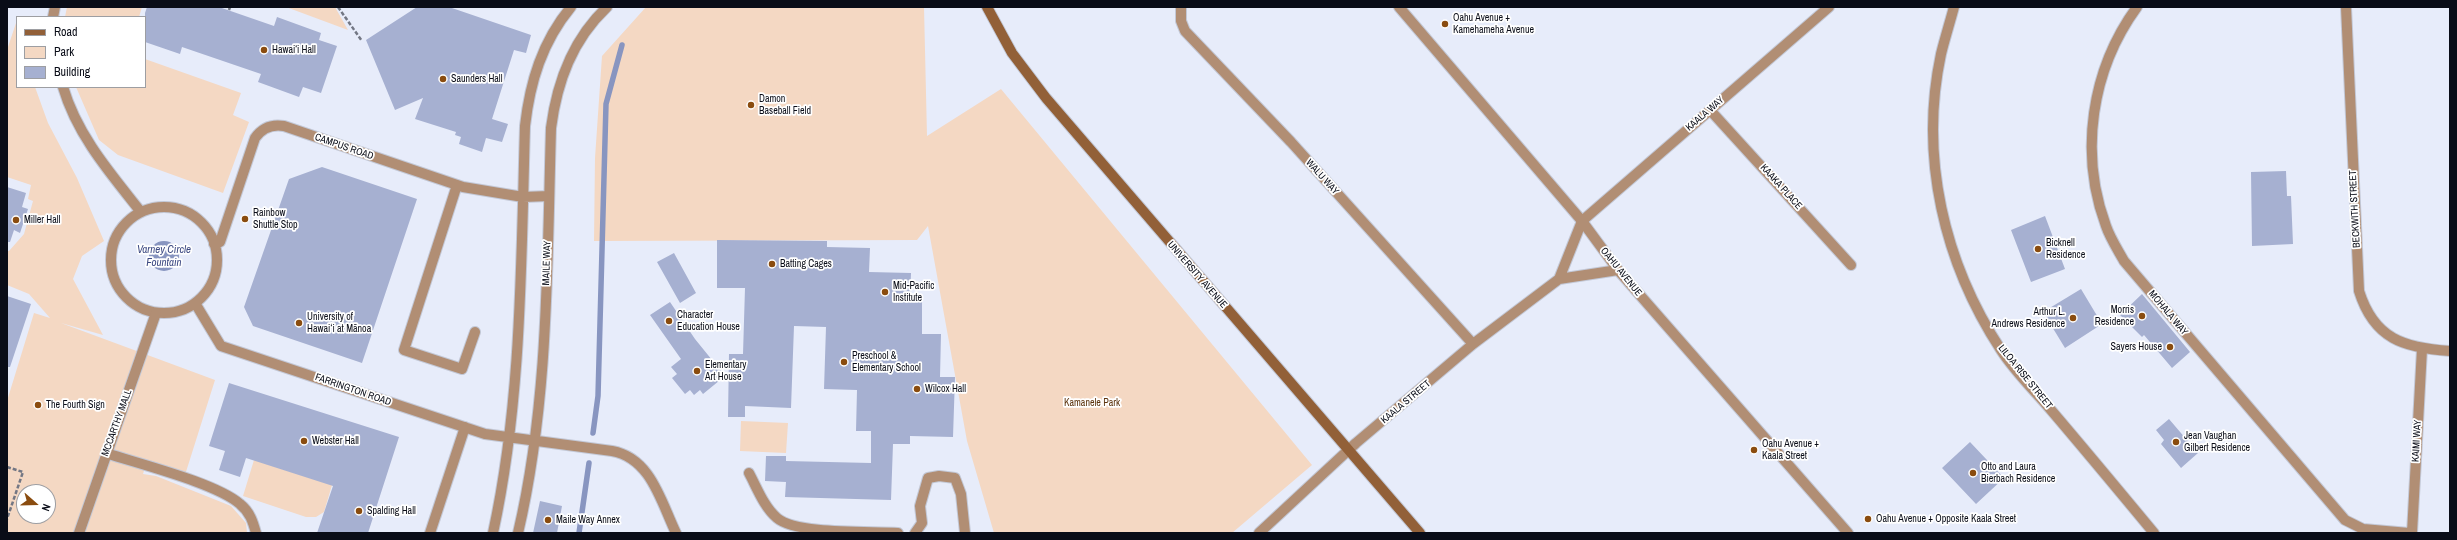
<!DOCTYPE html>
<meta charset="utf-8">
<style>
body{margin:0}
#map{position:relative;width:2457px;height:540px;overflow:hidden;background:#e7ecfa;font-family:"Archivo Narrow",sans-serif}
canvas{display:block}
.frame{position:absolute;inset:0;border:8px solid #090c17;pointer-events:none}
.legend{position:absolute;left:16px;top:16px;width:130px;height:72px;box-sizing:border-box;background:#fff;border:1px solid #9d9ea2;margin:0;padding:5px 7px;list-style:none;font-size:12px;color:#090c17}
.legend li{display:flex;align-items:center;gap:8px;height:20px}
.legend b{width:20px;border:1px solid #9d9ea2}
.north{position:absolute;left:16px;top:484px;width:40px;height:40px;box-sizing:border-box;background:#fff;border:1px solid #9d9ea2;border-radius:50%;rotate:110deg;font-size:11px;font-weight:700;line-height:16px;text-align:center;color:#090c17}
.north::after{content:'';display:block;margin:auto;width:14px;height:18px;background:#8a4c0f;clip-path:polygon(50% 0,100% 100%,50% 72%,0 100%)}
</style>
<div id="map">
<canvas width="2457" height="540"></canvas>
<div class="frame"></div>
<ul class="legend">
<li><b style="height:5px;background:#926038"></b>Road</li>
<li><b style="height:11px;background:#f4d8c3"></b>Park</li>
<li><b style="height:11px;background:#a6b0d1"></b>Building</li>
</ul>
<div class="north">N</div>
</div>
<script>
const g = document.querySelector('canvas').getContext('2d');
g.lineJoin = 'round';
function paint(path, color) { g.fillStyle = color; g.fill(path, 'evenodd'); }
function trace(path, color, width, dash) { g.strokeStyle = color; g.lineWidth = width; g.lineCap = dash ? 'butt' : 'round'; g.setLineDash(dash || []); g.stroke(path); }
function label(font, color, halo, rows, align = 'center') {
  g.font = font + ' "Archivo Narrow",sans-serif'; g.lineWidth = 3.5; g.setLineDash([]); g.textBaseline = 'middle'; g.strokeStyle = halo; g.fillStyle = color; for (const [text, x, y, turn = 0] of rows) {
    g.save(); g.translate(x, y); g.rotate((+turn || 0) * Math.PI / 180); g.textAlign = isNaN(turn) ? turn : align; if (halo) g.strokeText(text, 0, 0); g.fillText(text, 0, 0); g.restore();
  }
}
const green = new Path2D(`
 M67,7h75l-3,10h-74z
 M286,7h49l13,23z
 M646,7h278l3,129 74,-47 311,376 -80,68h-238l-27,-92 -39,-215 -11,14 -323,1 1,-83 7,-102z
 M17,20v67h18l13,36 29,55 27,63 -22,15 -9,23 30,56 -42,-12 154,57 -30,95 -38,-14 -4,13 13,2 75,30 15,17 1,10h-240v-132l27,-88 16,5 -21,-24 -22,-9v-34h2l15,-17 9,-33 -5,-2 3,-14 -24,-8v-127zM24,492h24v24h-24z
 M145,59l96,34 -8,22 16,7 -26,71 -105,-38 -19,-15 -23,-53h69z
 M741,421l47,2 -2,30 -46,-2z
 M254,460l78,25 -8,27 -8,5h-10l-63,-21z`);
const water = new Path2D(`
 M149 256a15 15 0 1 1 30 0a15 15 0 1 1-30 0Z`);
const stream = new Path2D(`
 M593,433l5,-37 8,-292 16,-59
 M579,533l10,-70`);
const building = new Path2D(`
 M147,7h72l55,19 3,-9 44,16 -2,7 18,6 -16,47 -18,-6 -4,10 -41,-15 3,-8 -79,-27 -2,7 -35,-12v-29z
 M417,7h32l82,28 -5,18 -12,-3 -22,69 16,5 -6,18 -16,-4 -4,14 -23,-8 2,-7 -6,-2 1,-3 -41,-13 8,-21 -28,12 -29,-70z
 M322,167l95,32 -55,164 -109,-37 -9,-19 45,-128z
 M2286,171l1,25h4l2,48 -41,2 -1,-74z
 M7,187l19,6 -4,14 6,2 -8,24 -6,-3 -4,12h-3z
 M2045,216l20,53 -34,13 -20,-52z
 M717,240l110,1v6l43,1 -1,24 42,1 -1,25h12v36h19l-1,43h15l-2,60 -43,-1v8h-17l-2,56 -106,-3 1,-15 -21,-1 1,-25h20v5l85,2v-32h-15l1,-41 -33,-1 2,-62 -32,-1 -3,82 -46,-2v11h-17l1,-63h14l2,-66h-28z
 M674,253l22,40 -16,10 -23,-41z
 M2081,289l21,35 -37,24 -22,-36z
 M2142,294l48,58 -18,16 -28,-33 -2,2 -22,-22z
 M7,296l24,8 -21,63h-3z
 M670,302l25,37 30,37 -22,18 -3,-4 -6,5 -4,-5 -5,4 -13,-16 5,-4 -6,-7 10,-8 -31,-44z
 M229,383l170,54 -31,96h-51l16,-47 -87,-28 -6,19 -21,-7 6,-19 -16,-5z
 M2169,419l29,34 -17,15 -20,-24 3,-4 -8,-10z
 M1970,442l34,36 -28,26 -34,-36z
 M540,501l22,5 -5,27h-24z`);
const path = new Path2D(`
 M338,7l24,34
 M229,10l1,-3
 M7,467l16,5 -16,47`);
const service = new Path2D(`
 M53,17l2,-10
 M63,87c14,48 47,86 78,125
 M457,185l-53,165 58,19 13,-37
 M111 260a53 53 0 1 1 106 0a53 53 0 1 1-106 0Z
 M214,244l6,-2 35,-104c7,-10 17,-14 29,-12l179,61 60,10 26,-1
 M195,303l26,43 264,88 127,17c39,7 49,51 64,82
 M106,453c33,11 110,30 134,51 10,8 13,18 16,29
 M749,473c8,15 15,34 28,45 20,17 94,13 121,15
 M430,533l35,-106
 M493,533c29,-133 28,-271 32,-407 5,-44 17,-84 46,-119
 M518,533c31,-132 29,-270 33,-405 6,-46 21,-88 56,-121
 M915,533l7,-10 -2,-17 8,-28 11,-2 16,2 6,16 4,39`);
const pedestrian = new Path2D(`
 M79,533l77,-220`);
const minor = new Path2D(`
 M1181,7v14l4,10 106,111 182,202
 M1954,7c-4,15 -9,31 -13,47 -22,103 3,209 60,296 14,22 34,41 50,60 35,41 69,82 103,123
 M2137,7c-46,63 -58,146 -31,219 4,12 12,24 18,35l221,259 18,9 46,4
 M2346,7l13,284c15,48 45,57 91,60
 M1710,110l141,155
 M1559,279l59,-9
 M1259,533l97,-90 117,-99 86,-65 23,-58 247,-214
 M2412,533l10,-184`);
const tertiary = new Path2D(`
 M1399,7l183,214 36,49 230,263`);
const secondary = new Path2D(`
 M987,7l25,46 34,45 374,435`);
const markers = [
 [1445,24,4,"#8a4c0f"],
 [264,50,4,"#8a4c0f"],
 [443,79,4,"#8a4c0f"],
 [751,105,4,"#8a4c0f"],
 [245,219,4,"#8a4c0f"],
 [16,220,4,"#8a4c0f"],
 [2038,249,4,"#8a4c0f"],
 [772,264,4,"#8a4c0f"],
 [885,292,4,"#8a4c0f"],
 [2142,316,4,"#8a4c0f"],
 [2073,318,4,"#8a4c0f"],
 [669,321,4,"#8a4c0f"],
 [299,323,4,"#8a4c0f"],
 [2170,347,4,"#8a4c0f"],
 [844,362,4,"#8a4c0f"],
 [697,371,4,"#8a4c0f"],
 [917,389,4,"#8a4c0f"],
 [38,405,4,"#8a4c0f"],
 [304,441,4,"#8a4c0f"],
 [2176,442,4,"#8a4c0f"],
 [1754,450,4,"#8a4c0f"],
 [1973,473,4,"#8a4c0f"],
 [359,511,4,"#8a4c0f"],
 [1868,519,4,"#8a4c0f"],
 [548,520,4,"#8a4c0f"]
];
const poiNames = [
 ["Oahu Avenue +",1453,18],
 ["Kamehameha Avenue",1453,30],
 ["Hawai‘i Hall",272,50],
 ["Saunders Hall",451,79],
 ["Damon",759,99],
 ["Baseball Field",759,111],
 ["Rainbow",253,213],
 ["Shuttle Stop",253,225],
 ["Miller Hall",24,220],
 ["Bicknell",2046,243],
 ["Residence",2046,255],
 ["Batting Cages",780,264],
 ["Mid-Pacific",893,286],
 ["Institute",893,298],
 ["Morris",2134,310,"right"],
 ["Residence",2134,322,"right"],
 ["Arthur L.",2065,312,"right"],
 ["Andrews Residence",2065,324,"right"],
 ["Character",677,315],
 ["Education House",677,327],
 ["University of",307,317],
 ["Hawaiʻi at Mānoa",307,329],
 ["Sayers House",2162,347,"right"],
 ["Preschool &",852,356],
 ["Elementary School",852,368],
 ["Elementary",705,365],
 ["Art House",705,377],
 ["Wilcox Hall",925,389],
 ["The Fourth Sign",46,405],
 ["Jean Vaughan",2184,436],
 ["Gilbert Residence",2184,448],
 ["Webster Hall",312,441],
 ["Oahu Avenue +",1762,444],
 ["Kaala Street",1762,456],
 ["Otto and Laura",1981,467],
 ["Bierbach Residence",1981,479],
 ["Spalding Hall",367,511],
 ["Oahu Avenue + Opposite Kaala Street",1876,519],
 ["Maile Way Annex",556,520]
];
const streetNames = [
 ["KAALA WAY",1705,114,-41],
 ["CAMPUS ROAD",344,147,19],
 ["WALU WAY",1322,177,48],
 ["KAAKA PLACE",1781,187,48],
 ["BECKWITH STREET",2355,209,-93],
 ["MAILE WAY",547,263,-88],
 ["OAHU AVENUE",1621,272,51],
 ["UNIVERSITY AVENUE",1197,275,49],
 ["MOHALA WAY",2168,313,50],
 ["LILOA RISE STREET",2025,377,51],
 ["FARRINGTON ROAD",353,390,19],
 ["KAALA STREET",1406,402,-40],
 ["MCCARTHY MALL",117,423,-70],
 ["KAIMI WAY",2417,441,-87]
];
const parkNames = [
 ["Kamanele Park",1092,403]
];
const waterNames = [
 ["Varney Circle",164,250],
 ["Fountain",164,263]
];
paint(green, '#f4d8c3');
paint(water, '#8895c0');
trace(stream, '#8895c0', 5.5);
paint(building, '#a6b0d1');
trace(service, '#c3c8d6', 12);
trace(pedestrian, '#c3c8d6', 12);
trace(minor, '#c3c8d6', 12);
trace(tertiary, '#c3c8d6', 12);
trace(secondary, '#c3c8d6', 12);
trace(path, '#737784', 2.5, [4, 2]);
trace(service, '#b18e74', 10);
trace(pedestrian, '#b18e74', 10);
trace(minor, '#b18e74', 10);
trace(tertiary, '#b18e74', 10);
trace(secondary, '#926038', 10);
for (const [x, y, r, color] of markers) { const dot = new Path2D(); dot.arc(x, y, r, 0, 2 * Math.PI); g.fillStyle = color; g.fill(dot); trace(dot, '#fff', 1.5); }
label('10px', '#090c17', '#fff', poiNames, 'left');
label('10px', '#090c17', '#fff', streetNames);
label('10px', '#5b330d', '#fff', parkNames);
label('italic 11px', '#3c4982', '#fff', waterNames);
</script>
